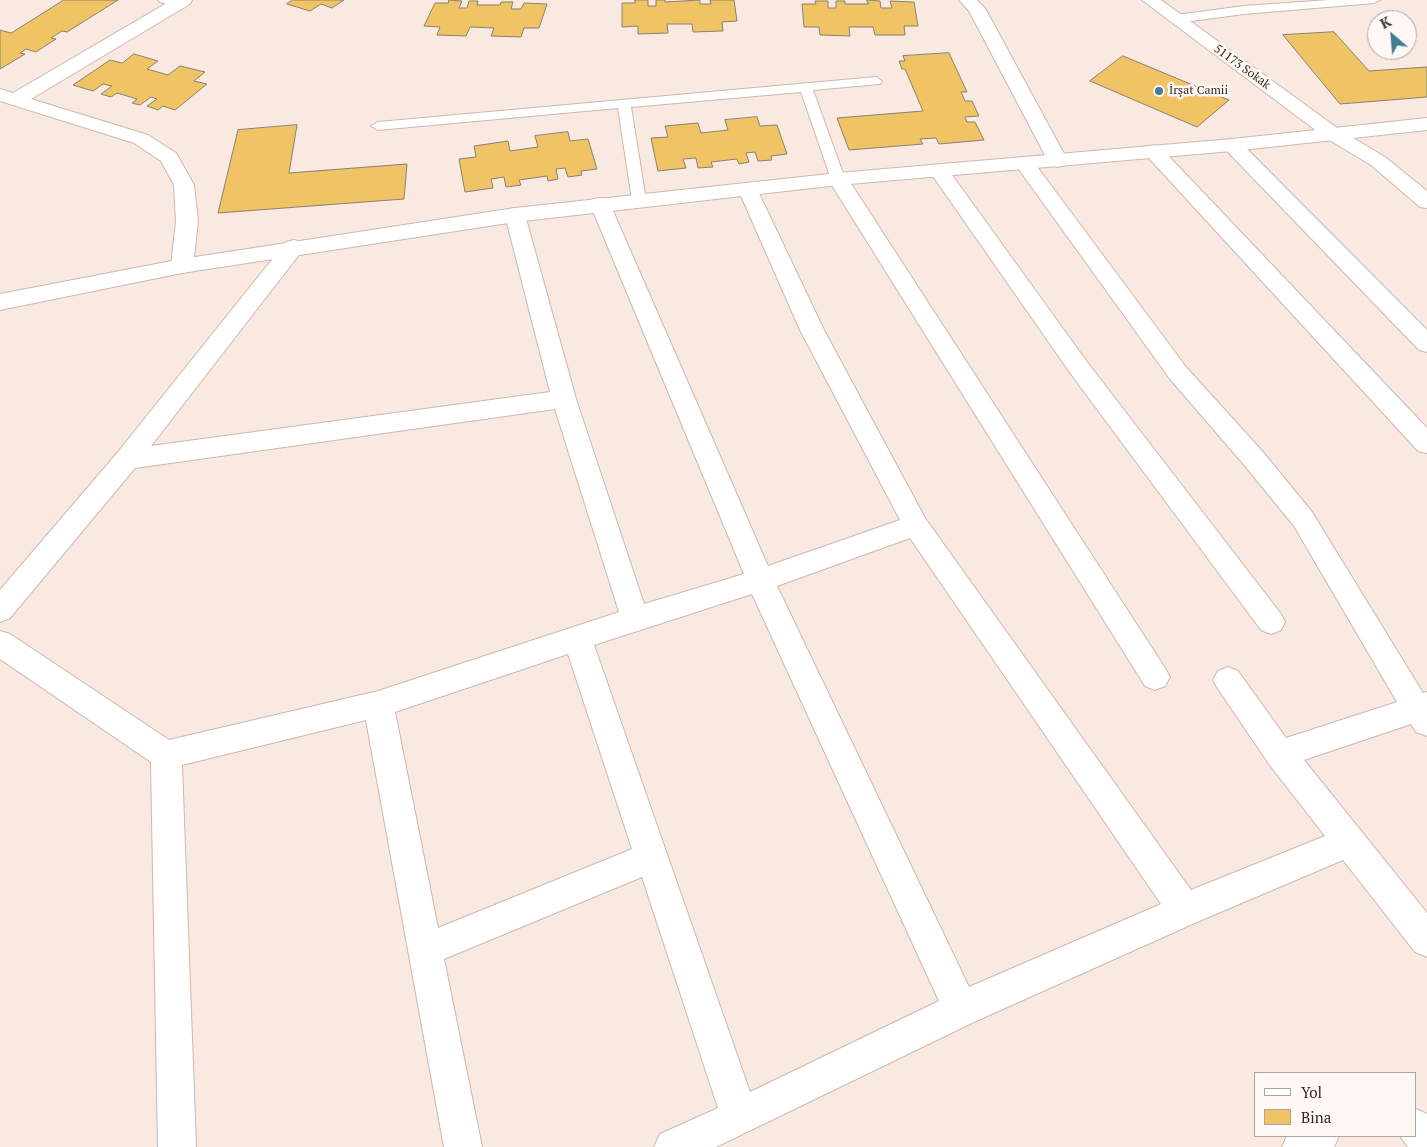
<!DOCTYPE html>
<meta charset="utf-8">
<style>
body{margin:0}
#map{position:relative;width:1427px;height:1147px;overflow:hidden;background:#f9e9e0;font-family:"PT Serif",serif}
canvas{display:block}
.legend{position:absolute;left:1254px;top:1072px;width:162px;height:65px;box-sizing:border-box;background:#fff8f5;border:1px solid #aca5a2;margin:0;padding:6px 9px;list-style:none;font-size:15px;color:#2f2926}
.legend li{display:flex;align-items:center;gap:10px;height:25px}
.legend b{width:25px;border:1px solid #aca5a2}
.north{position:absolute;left:1367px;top:10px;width:50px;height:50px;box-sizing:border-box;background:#fff8f5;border:1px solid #aca5a2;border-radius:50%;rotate:333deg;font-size:14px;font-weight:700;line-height:20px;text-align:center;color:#2f2926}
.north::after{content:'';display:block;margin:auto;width:18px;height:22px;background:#417e94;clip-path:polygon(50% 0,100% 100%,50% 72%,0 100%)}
</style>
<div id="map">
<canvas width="1427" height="1147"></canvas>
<ul class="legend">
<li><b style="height:6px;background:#fff"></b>Yol</li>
<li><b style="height:14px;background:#f0c365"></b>Bina</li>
</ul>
<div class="north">K</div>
</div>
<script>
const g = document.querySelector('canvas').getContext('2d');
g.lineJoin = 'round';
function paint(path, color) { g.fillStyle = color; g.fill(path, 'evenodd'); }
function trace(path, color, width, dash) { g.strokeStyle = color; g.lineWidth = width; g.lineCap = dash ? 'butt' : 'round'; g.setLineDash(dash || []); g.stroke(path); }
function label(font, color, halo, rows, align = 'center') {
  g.font = font + ' "PT Serif",serif'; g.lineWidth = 5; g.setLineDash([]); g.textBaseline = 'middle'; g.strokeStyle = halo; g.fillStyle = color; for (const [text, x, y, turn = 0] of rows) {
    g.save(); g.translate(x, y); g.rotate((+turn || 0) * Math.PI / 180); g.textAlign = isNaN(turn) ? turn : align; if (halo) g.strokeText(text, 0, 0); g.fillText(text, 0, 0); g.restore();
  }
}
const building = new Path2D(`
 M64,0h54l-51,32 -5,-1 -11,7 5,1 -20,13 -10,-3 -6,4 5,1 -25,15v-39l11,3z
 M293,0h51l-12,8 -11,-4 -11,7 -23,-7z
 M449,0l13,1 -3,7h8l2,-7h9l-1,4h23l1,-3h12l-2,7h10l3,-6 23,1 -8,24h-15l-3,9 -30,-1 3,-8 -24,-1 -4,9 -29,-1 3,-8 -16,-1 11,-23h13z
 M635,0h13v6h8v-6h9v2l35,-2v4h11l-1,-4h24l3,21 -15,1 1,9 -30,1 -1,-8h-25l1,9 -30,1v-8l-16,1v-24h13z
 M867,0l13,1 1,7h11l-2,-7 24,1 4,24h-14l1,9h-30l-2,-8h-24l1,9 -30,-1 -1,-8h-15l-2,-23h14l-1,-3h13v7h8v-7h9v3h23z
 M1334,32l35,39 58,-4v30l-87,7 -57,-69z
 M949,53l18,39h-6l4,9h7l7,15 -14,1 2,5h8l9,18 -45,4 -3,-6 -16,1 3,5 -74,6 -12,-32 86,-7 -18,-42h-3l-3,-8h6l-2,-5z
 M134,54l24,7 -11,8 21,6 12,-9 25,6 -11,9 13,3 -32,26 -12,-4 -5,4 -11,-4 10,-7 -6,-2 -11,8 -8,-2 5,-4 -20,-6 -6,4 -10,-3 11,-8 -9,-2 -10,7 -20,-6 37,-25 12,3z
 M1123,56l106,44 -32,27 -107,-46z
 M757,117l3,9 17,-1 10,29 -16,2 1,4 -14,1 -3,-9 -9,1 3,9 -10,2 -2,-5 -26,3 2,5 -15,1 -2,-10 -13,1 3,9 -28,3 -7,-33 17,-1 -3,-11 33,-3 3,10 27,-3 -3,-10z
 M297,125l-8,48 118,-9 -3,35 -186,14 20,-83z
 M568,132l2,9 18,-2 9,30 -16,2 1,4 -14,2 -3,-9 -9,1 2,10 -10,2 -1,-5 -28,4 2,5 -15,2 -2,-10 -13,2 2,9 -28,4 -6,-33 17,-2 -2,-11 34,-5 2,10 28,-4 -3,-11z`);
const service = new Path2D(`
 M158,0h18l7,4 -6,3 -17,-5z
 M1329,0h51l-6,3 -130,11 -68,9 -6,-4 6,-4 68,-9z
 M876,77l6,4 -2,3 -67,6 32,89 -7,4 -7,-4 -30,-87 -170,15 15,93 -2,3h-10l-2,-3 -14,-92 -240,22 -7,-4 7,-4z`);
const minor = new Path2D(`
 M172,0h20l-2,4 -159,95 117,36 28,18 18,32 4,36 -5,45 -3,5 -8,2 -8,-2 -3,-5 5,-45 -2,-36 -13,-24 -27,-18 -134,-42v-12l13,4z
 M959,0h18l8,8 83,153 -3,4 -7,2 -7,-2 -3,-4 -79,-150z
 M1142,0h19l179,130 45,27 42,34v17l-7,-1 -49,-42 -45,-27z
 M1232,139l7,2 188,189v22l-8,-2 -194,-201 -3,-4 3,-4z
 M1153,145l7,2 267,281v25l-9,-2 -272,-296 -3,-4 3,-4z
 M1025,158l7,2 154,207 77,85 49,60 111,181 4,-1v44l-11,-4 -5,-8 -107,36 123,153v44l-12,-5 -72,-92 -146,62 -223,100 -258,125h-62l6,-13 58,-26 -76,-231 -198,82 38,188h-38l-78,-427 -184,45 14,382h-38l-7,-385 -151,-103v-28l10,3 159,106 209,-49 241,-79 -64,-203 -420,59 -125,150 -10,4v-32l118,-138 168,-210 8,-2 8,2 3,5 -154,199 399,-54 -45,-177 3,-5 7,-2 7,2 3,5 51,184 68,205 100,-30 -154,-370 3,-5 7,-1 7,1 3,5 158,362 132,-46 -100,-190 -62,-141 3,-4 7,-2 7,2 69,145 101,188 266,372 134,-54 -56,-72 -51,-75 -5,-9 5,-9 10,-4 10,4 48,67 111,-36 -103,-176 -49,-60 -75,-87 -155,-215 3,-4zM910,538l251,366 -192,83 -192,-401zM752,594l187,407 -189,91 -156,-447zM568,654l64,195 -194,79 -43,-216z
 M940,166l7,2 140,194 194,252 4,8 -4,8 -10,4 -10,-4 -190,-256 -141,-202 3,-4z
 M838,173l7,2 3,4 317,489 5,9 -5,9 -10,4 -10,-4 -317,-507 3,-4z
 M1416,1109l11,5v33h-19l-8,-11h16z
 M1287,1136h52l-5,11h-52z`);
const secondary = new Path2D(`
 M1427,118v12l-195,21 -394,34 -323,37 -333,51 -182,37v-16l182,-35 333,-51 323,-35 394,-34z`);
const markers = [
 [1159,91,5,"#417e94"]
];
const farStreetnames = [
 ["51173 Sokak",1242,67,36]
];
const farPoinames = [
 ["İrşat Camii",1169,91]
];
paint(building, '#f0c365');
trace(building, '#888174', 1);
trace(service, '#c9b9b1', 2);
trace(minor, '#c9b9b1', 2);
trace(secondary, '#c9b9b1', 2);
paint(service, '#fff');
paint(minor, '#fff');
paint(secondary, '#fff');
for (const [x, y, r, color] of markers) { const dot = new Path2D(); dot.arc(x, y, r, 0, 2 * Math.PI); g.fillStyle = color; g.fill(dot); trace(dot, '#fff8f5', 2); }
label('12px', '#2f2926', '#fff8f5', farStreetnames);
label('12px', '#2f2926', '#fff8f5', farPoinames, 'left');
</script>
